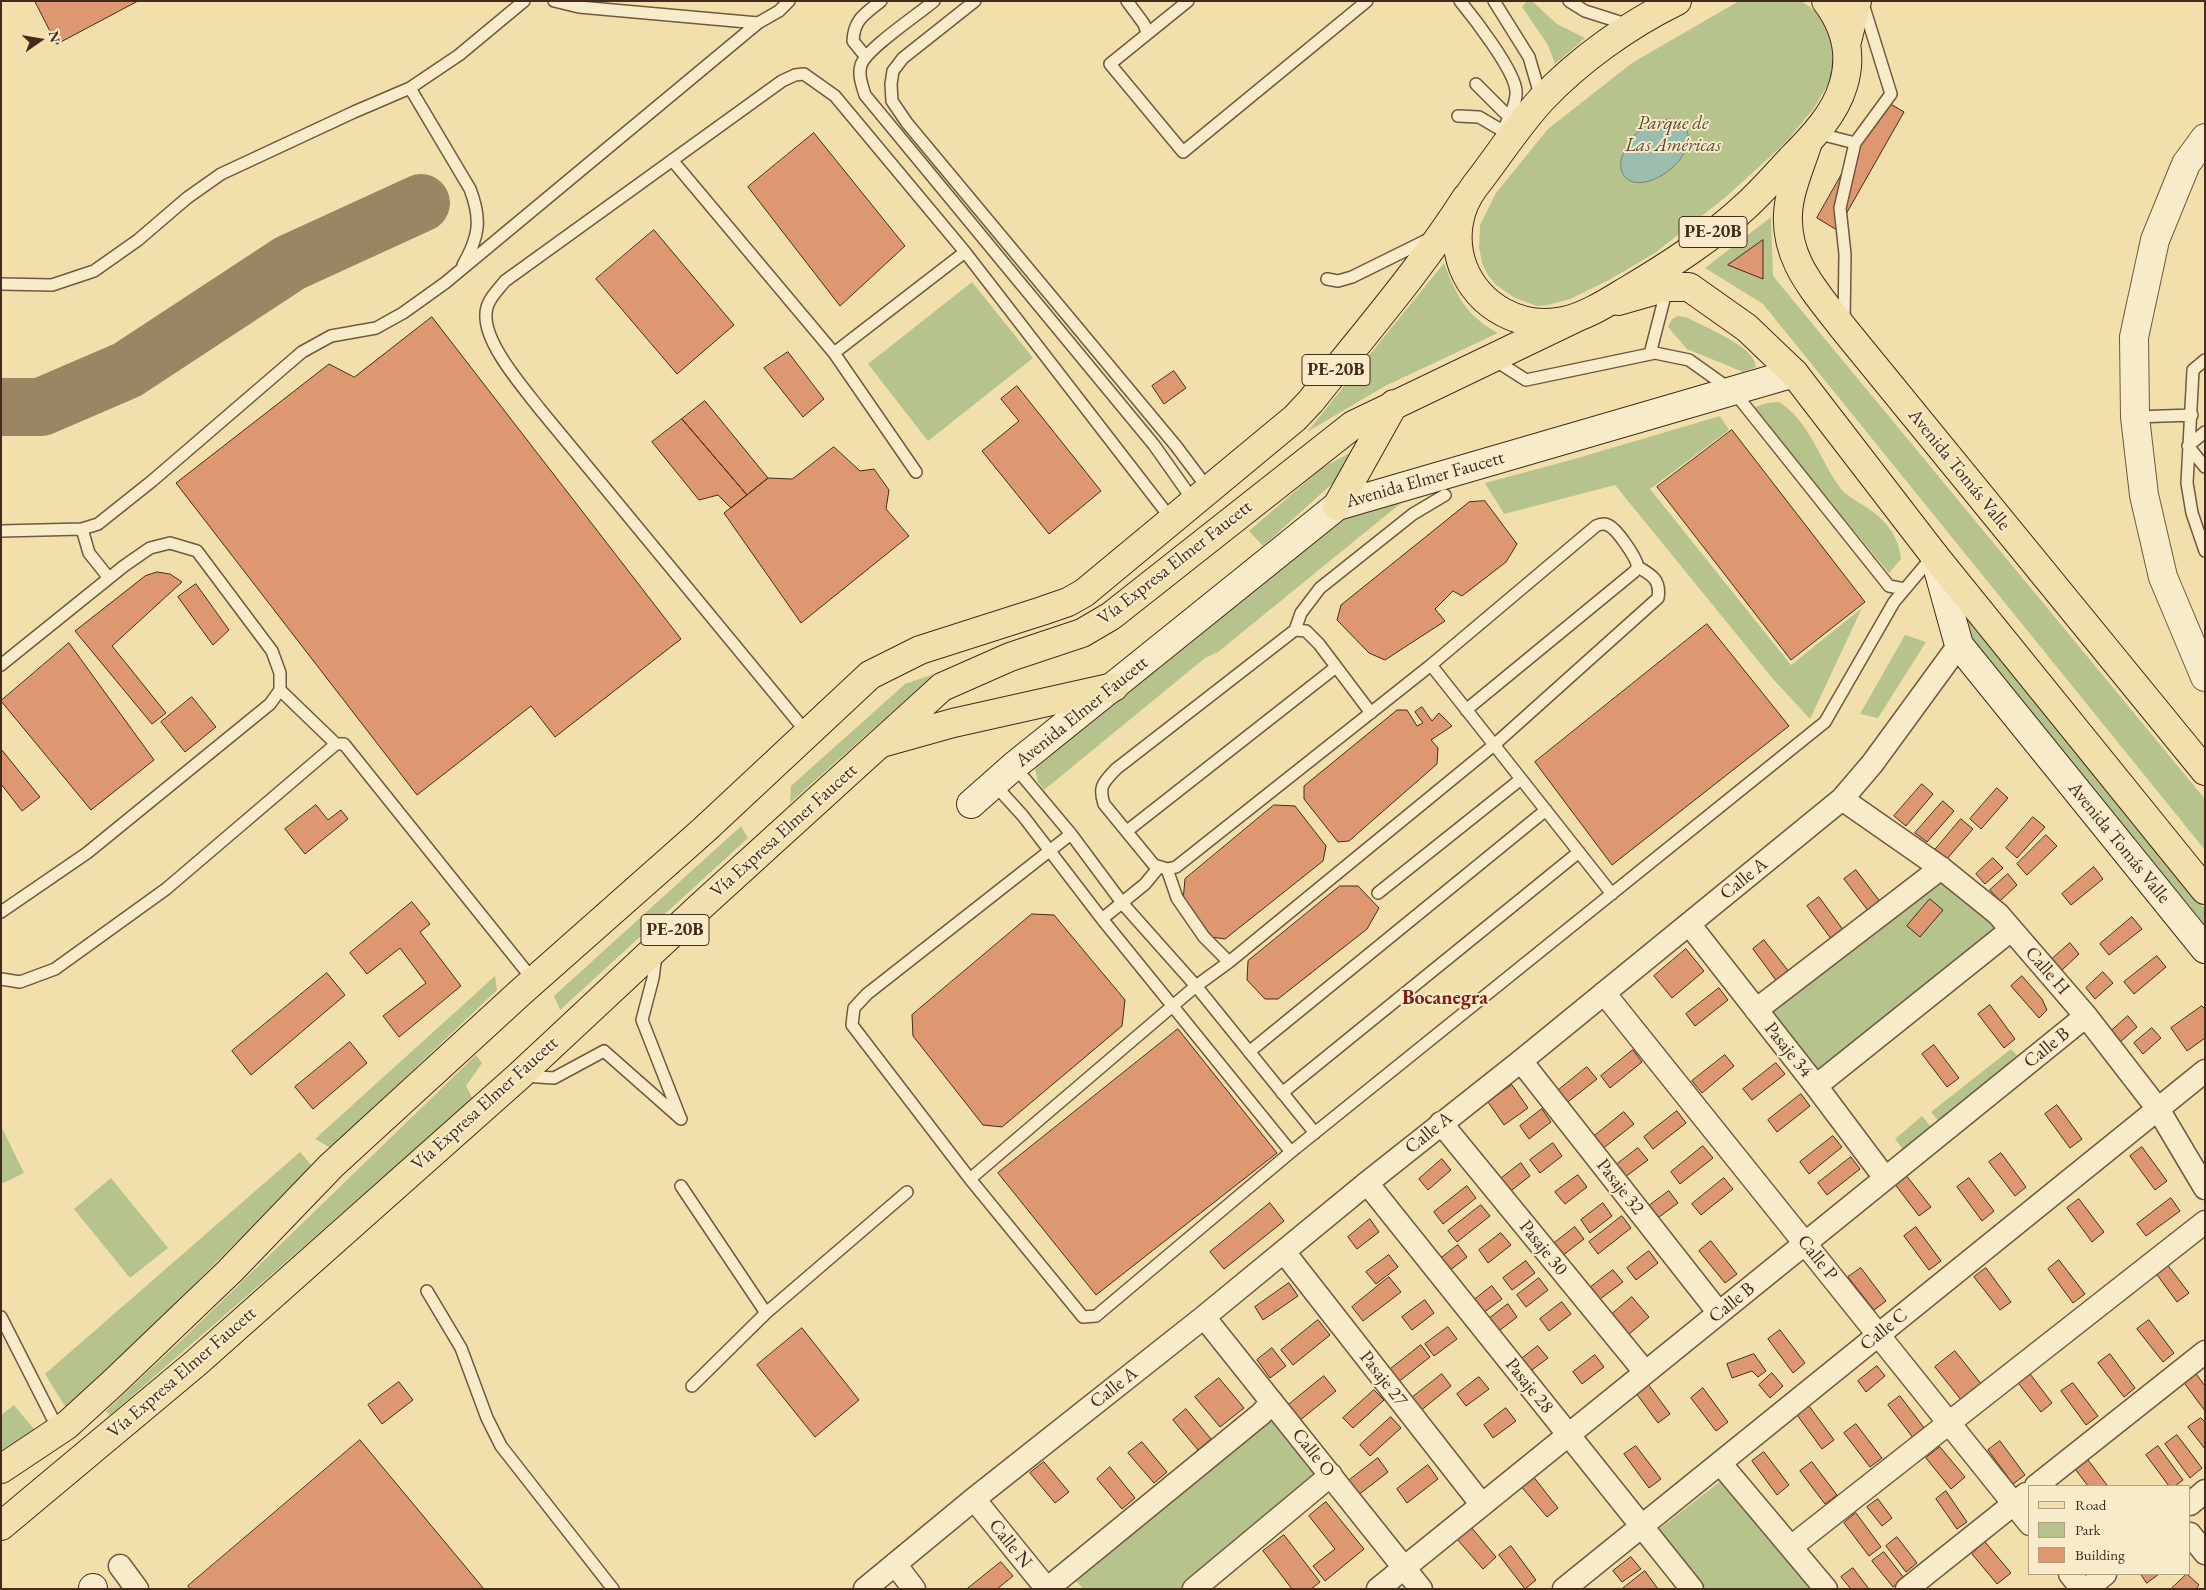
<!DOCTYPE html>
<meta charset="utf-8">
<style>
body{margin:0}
#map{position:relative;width:2206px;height:1590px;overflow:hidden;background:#f2e0ac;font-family:"EB Garamond",serif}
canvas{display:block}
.frame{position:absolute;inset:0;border:2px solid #442b1d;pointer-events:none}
.legend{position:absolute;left:2028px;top:1485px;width:162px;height:90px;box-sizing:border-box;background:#f7ebc9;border:1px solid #af9e84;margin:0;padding:6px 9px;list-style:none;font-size:15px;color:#442b1d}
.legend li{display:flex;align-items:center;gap:10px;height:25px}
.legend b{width:25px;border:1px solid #af9e84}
.north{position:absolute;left:15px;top:15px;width:50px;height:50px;-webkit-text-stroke:4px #f7ebc9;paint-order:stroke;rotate:77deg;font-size:14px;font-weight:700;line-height:20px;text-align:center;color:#442b1d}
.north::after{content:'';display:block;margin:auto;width:18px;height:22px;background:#442b1d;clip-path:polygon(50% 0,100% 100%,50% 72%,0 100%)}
</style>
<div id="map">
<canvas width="2206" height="1590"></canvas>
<div class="frame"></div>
<ul class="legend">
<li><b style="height:6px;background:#f2e0ac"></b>Road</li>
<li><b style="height:14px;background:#b7c38c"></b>Park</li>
<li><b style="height:14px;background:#dd9871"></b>Building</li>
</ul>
<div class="north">N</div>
</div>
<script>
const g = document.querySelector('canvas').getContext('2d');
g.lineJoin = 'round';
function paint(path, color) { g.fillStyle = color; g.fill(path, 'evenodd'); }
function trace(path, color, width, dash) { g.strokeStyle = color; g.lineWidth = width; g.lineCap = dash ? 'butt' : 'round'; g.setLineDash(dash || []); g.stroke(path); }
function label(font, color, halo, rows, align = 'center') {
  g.font = font + ' "EB Garamond",serif'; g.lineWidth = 4; g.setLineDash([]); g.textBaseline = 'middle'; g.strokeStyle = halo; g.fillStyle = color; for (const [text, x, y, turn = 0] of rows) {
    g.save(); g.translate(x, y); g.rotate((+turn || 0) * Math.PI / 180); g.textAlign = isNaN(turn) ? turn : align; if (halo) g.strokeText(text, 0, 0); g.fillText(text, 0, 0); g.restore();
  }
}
const green = new Path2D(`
 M1527,1h5l25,23 28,14 -30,26 -7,-19 -26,-38z
 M1739,1h62l16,11 8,10 6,13 4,29 -4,15 -17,29 -29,35 -58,53 -72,57 -46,27 -39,19 -22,6 -11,1 -22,-8 -19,-13 -9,-11 -5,-11 -3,-16 1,-22 16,-32 52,-64 84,-66z
 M1771,217l2,59 432,523v51l-442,-546 -58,-36z
 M1444,263c13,33 21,52 54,70l-113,53 -78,46z
 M972,282l61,76 -105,83 -60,-77z
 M1678,316l8,1c18,10 69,29 70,50l-13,5 -56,-23 -19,-22 4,-8z
 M1779,402c31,19 41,59 62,87 6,7 14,11 22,16 21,13 35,28 38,54l-12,14 -136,-165 14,-5z
 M1720,416l9,14 -79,59 141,176 71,-57 -52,111 -37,-40 -158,-194 -111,29 -19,-31 86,-23z
 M1357,449l-24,34 -70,63 -14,-15 73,-63z
 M1406,499l-188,153 -13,6 -161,132 -6,-8 -3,-13 6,-8 300,-242z
 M1968,621l237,288v22l-232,-288z
 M1905,635l21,7 -48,76 -18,-4z
 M934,674l-144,129 1,-17 114,-102z
 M741,826l7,12 -188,172 -6,-14z
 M1942,878l56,51 -177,144 -49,-60z
 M495,976l2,14 -166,158 -16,-9z
 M2011,1049l10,11 -81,63 -9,-11z
 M476,1055l6,8 -16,23 7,13 -363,316 -4,-4 81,-76z
 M1922,1116l10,12 -27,24 -10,-13z
 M1,1126l23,47 -23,11z
 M300,1152l12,14 -235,236 -11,6 -21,-34z
 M111,1178l57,70 -38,30 -56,-69z
 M14,1405l20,24 -33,26v-40z
 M1268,1416l48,58 -136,115h-97l-9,-11z
 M1722,1480l92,109h-119l-45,-53z`);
const water = new Path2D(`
 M1670,119l13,4c26,34 -52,84 -62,46 -2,-9 4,-21 9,-28 10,-14 24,-21 40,-22z`);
const taxiway = new Path2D(`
 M1,407h40l86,-37 163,-107 131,-60`);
const building = new Path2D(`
 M35,1h103l-81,43z
 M1884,100l20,12 -67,118 -20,-12z
 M814,133l91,113 -65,60 -92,-119z
 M654,230l80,95 -57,49 -81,-95z
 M1763,240v39l-35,-14z
 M432,317l249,322 -126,98 -24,-31 -114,89 -241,-312 153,-119 25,13z
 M788,352l36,47 -21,18 -39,-49z
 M1174,371l12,17 -22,16 -12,-18z
 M1017,386l84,105 -52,43 -67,-83 37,-30 -18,-22z
 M705,401l63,77 -21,17 -65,-76z
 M682,419l65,76 -16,13 -13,-13 -19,5 -47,-58z
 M1732,430l133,172 -74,58 -134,-173z
 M834,447l26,24 14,-2 15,21 -3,19 23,27 -108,87 -77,-110 44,-35 24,1z
 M1485,501l32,43 -11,18 -44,34 -9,-5 -18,18 10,12 -60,39 -16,-7 -32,-33 4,-15 128,-103z
 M157,572l13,2 12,8 -70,64 54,67 -14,11 -77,-93 70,-55z
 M196,584l33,46 -16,15 -35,-48z
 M1707,624l82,102 -177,139 -77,-103z
 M69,643l85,117 -63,50 -90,-109z
 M192,697l24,30 -31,25 -24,-30z
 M1422,707l10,14 7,-8 13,13 -21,14 7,8 -1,16 -88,77 -11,1 -34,-43v-13l93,-76h10l10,16 6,-3 -8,-11z
 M1,749l39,48 -18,14 -21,-27z
 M1922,784l11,10 -27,32 -12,-10z
 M1997,788l11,10 -27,31 -11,-10z
 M1943,801l11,10 -27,31 -12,-9z
 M316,805l12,15 13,-10 7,9 -43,35 -20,-25z
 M1274,805l21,1 31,40 -3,15 -98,78 -14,-2 -28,-36 2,-22z
 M2033,817l12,10 -28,31 -11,-10z
 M1961,819l12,10 -28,32 -11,-10z
 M2046,835l11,11 -30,29 -10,-11z
 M1993,858l10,10 -18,16 -9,-10z
 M2094,867l9,12 -32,26 -9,-11z
 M1856,870l25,33 -12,9 -25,-33z
 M2008,874l9,11 -17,16 -10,-11z
 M1340,886h18l21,22 -12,21 -89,70h-13l-18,-19 1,-19z
 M1819,897l25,34 -12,9 -25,-34z
 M1930,899l13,11 -23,27 -13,-11z
 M412,902l18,22 -10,8 41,54 -62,51 -16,-21 43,-33 -26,-35 -33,26 -17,-21z
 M1032,914l22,1 71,85 -3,26 -120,101 -19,-2 -70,-89 -1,-21z
 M2132,917l10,12 -33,26 -9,-11z
 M1764,940l26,33 -12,10 -25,-34z
 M2070,943l9,11 -17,16 -10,-11z
 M1686,949l18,22 -32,27 -18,-22z
 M2157,956l9,11 -32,27 -10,-12z
 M2103,972l10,11 -18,16 -9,-11z
 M327,973l18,22 -94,80 -19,-24z
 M2022,976l20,23 5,11 -8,8 -28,-32z
 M1719,988l9,12 -33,26 -9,-12z
 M1990,1005l25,34 -11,9 -26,-34z
 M2202,1006l3,3v29l-18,13 -16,-23z
 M2128,1016l9,11 -18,16 -9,-11z
 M2152,1028l9,10 -18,16 -9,-11z
 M1178,1029l99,124 -181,142 -98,-122z
 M350,1042l17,21 -54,46 -18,-22z
 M1934,1045l25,33 -12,9 -25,-33z
 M1633,1050l9,12 -32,26 -9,-12z
 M1725,1055l9,11 -32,27 -10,-12z
 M1776,1063l9,11 -33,26 -9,-11z
 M1587,1067l10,12 -33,26 -9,-12z
 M1512,1085l16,23 -24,17 -16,-23z
 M1801,1094l9,12 -33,26 -9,-12z
 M2057,1105l25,34 -12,9 -25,-34z
 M1542,1109l9,13 -22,17 -9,-13z
 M1677,1111l9,12 -33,26 -9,-12z
 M1624,1112l10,12 -33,26 -9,-12z
 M1833,1136l9,11 -33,27 -9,-12z
 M1553,1143l9,13 -22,17 -10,-13z
 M1703,1146l10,12 -33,26 -9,-12z
 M2142,1147l25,34 -12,9 -25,-34z
 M1638,1148l10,12 -23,17 -9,-12z
 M2001,1153l25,34 -11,9 -26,-34z
 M1851,1157l9,12 -33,26 -9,-12z
 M1442,1159l9,11 -23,20 -9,-11z
 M1521,1163l9,13 -22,17 -9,-13z
 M1905,1174l26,33 -12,9 -25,-33z
 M1578,1175l9,12 -22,17 -10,-12z
 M1724,1178l9,11 -32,26 -9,-11z
 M1969,1178l25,33 -12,10 -25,-34z
 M1467,1186l9,12 -33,26 -9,-12z
 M1669,1191l9,12 -23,17 -9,-12z
 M2171,1198l9,13 -34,25 -9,-12z
 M2079,1199l25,33 -12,10 -25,-34z
 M1270,1203l14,18 -60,48 -14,-17z
 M1603,1203l9,13 -22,17 -9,-13z
 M1481,1205l9,11 -33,26 -9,-11z
 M1622,1216l9,12 -33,26 -9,-12z
 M1370,1219l9,13 -22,17 -9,-12z
 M1575,1227l9,12 -22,17 -9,-12z
 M1916,1227l25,34 -12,9 -25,-34z
 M1501,1233l10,12 -23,18 -9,-13z
 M1711,1241l26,33 -12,9 -26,-32z
 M1458,1245l9,12 -22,17 -9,-12z
 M1649,1251l9,12 -22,17 -9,-12z
 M1389,1255l9,12 -22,17 -10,-12z
 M2163,1259l26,34 -12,9 -25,-34z
 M2059,1260l26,34 -12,9 -25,-34z
 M1526,1261l9,12 -23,17 -9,-12z
 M1861,1268l25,33 -12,9 -26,-33z
 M1986,1268l25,34 -11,8 -26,-33z
 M1613,1270l10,12 -23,17 -9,-12z
 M1389,1277l12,15 -38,29 -11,-14z
 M1539,1278l9,12 -22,17 -9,-12z
 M1289,1283l9,13 -35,24 -8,-13z
 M1492,1286l10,13 -23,17 -9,-13z
 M1632,1297l17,20 -21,18 -17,-20z
 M1425,1300l9,13 -22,17 -10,-13z
 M1562,1302l9,12 -22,17 -9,-12z
 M1508,1304l9,13 -22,17 -9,-13z
 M1318,1320l12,15 -37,30 -12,-15z
 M2149,1320l25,33 -11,9 -26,-33z
 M1448,1327l9,12 -23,17 -9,-12z
 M802,1328l57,72 -44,37 -58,-72z
 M1780,1330l25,33 -12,10 -25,-34z
 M1421,1345l9,12 -33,26 -9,-12z
 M1538,1346l10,12 -23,17 -9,-12z
 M1272,1348l14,18 -16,12 -13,-18z
 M1955,1351l27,34 -20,16 -27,-34z
 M1754,1354l12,17 -8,6 -6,-6 -20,7 -5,-14z
 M2110,1354l25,34 -11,9 -26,-34z
 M1595,1355l9,12 -22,17 -9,-12z
 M1877,1366l8,10 -19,16 -8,-11z
 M2027,1370l25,33 -11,9 -26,-33z
 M2194,1371l11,15v25l-23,-31z
 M1772,1373l11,13 -13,12 -11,-13z
 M1442,1374l9,12 -32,26 -10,-12z
 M1324,1376l12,15 -37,30 -12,-15z
 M1479,1377l10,12 -23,17 -9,-12z
 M1219,1378l25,30 -24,19 -25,-30z
 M1645,1380l25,34 -12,9 -25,-34z
 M399,1382l14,18 -31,24 -14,-19z
 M2073,1383l25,33 -12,9 -25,-34z
 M1703,1388l25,34 -12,9 -25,-33z
 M1374,1390l10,10 -31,28 -10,-10z
 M1900,1396l25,33 -11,10 -26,-34z
 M1809,1406l25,34 -12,9 -25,-34z
 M1506,1408l10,13 -23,17 -9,-13z
 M1186,1409l25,30 -13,11 -25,-30z
 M1391,1417l10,11 -31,28 -10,-11z
 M2201,1418l4,4v27l-17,-22z
 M1856,1424l26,34 -12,9 -26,-34z
 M2177,1435l25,33 -12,10 -25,-34z
 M360,1440l124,149h-294l-2,-3z
 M2000,1441l25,34 -12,9 -25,-34z
 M1142,1442l25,30 -13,11 -26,-30z
 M1636,1446l25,33 -12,9 -25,-34z
 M2158,1446l25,34 -8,6h-6l-23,-31z
 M1940,1447l25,30 -14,12 -25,-31z
 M1764,1452l25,33 -12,10 -25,-34z
 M2085,1456l22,29 -2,1h-17l-16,-21z
 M1378,1458l10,14 -31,24 -10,-14z
 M1044,1462l25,30 -14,11 -25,-30z
 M1812,1462l25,33 -12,9 -25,-33z
 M1428,1465l10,14 -31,24 -10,-14z
 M1110,1467l25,31 -13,11 -25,-30z
 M1532,1475l26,33 -11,9 -27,-32z
 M1946,1491l21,31 -10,7 -21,-30z
 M1878,1499l14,19 -10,8 -15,-19z
 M1326,1502l38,47 -39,32 -12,-15 22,-17 -26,-33z
 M1856,1513l25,34 -12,9 -25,-33z
 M1471,1527l25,30 -13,12 -26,-30z
 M1284,1535l36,47 -9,7h-19l-29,-38z
 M1897,1537l20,26 -11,9 -20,-26z
 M1985,1542l26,31 -14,11 -25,-30z
 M1511,1546l25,34 -11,9 -26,-34z
 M1884,1552l20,26 -11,9 -21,-26z
 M1631,1557l10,12 -19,13 -9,-11z
 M1001,1562l12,14 -16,13h-30z
 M1853,1568l16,21h-18l-10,-12z
 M1645,1571l13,18h-36z
 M2141,1574h18l-12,9z
 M2187,1574l12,11 -3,4h-25z`);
const service = new Path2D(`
 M554,1l25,6 179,16 21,-12 10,-10
 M934,1c-15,13 -67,47 -73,64 -3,10 1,20 4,30l289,350 41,58
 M975,1l-72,57 -10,13 -2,13 1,17 15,22 269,323 33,44
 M1127,1l17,23 3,9
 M1188,1l-78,63 73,88 184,-151
 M1460,1c14,17 55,70 56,90 1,12 -7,27 -12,37
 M1494,1l35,56 12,41
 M1569,1l16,10 44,14
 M866,57l-13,-16c1,-22 12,-27 28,-40
 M1476,84l34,34
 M410,88l60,101c12,31 9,48 -7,76
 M1458,116l21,1 24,14
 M1816,133l39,10
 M672,160l162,193 82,119
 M965,252l207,268
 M1327,279l11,2 14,-4 79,-39
 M1,284l51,1 42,-14 44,-31 49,-42 34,-24 133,-62 56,-24 49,-33 65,-54
 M1844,323l1,-69 -5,-46 15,-65 36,-49 -28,-90
 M1650,354l17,-66
 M1493,359l33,21 129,-27 34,7 45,32 155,194 16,3
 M2205,360l-12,10 -6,113 5,30 13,38
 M2135,417l57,-2
 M2188,446l17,21
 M2188,446l17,-14
 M1445,495l-32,19 -93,74 -19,25 -6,17 -179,139c-12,13 -18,17 -12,35l50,61 13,4 9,-2 255,-202 165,-139c4,-2 7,-3 12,-1 9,4 28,32 30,42l-4,5 -168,138
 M82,529l7,24 20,25
 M1,531l81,-2 16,-5 54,-43 150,-129 29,-16 45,-8 27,-15 42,-30 313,-260
 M1295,630l11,1 13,13 52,69
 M1,665l123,-99 26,-18 20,-5 27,8 75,100 8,22v17l-10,14 -183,149 -86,59
 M1431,665l181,229
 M280,690l56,54
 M808,734l-269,-326c-17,-22 -55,-65 -53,-94 0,-13 11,-23 19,-33l277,-200 13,-6 9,-1 31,22 130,156 -131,101
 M1014,766l57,68 52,70 73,82 119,147
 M994,784l29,32 79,103 189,233
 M1127,831l209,-164
 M1071,834l-204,160 -13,14 -2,17 118,154 113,138 13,-1 195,-164 534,-430 69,-120 38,-45
 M1167,869l10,29 27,39 25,25
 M1378,893l143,-114
 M1102,919l43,-35 14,-17
 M656,955l-3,23 -11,42 38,97
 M1,979l19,3 35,-13 111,-80 170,-145h8l190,237
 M1249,1052l297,-242
 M523,1076l31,2 50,-27 77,68
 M1282,1093l297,-241
 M970,1179l226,-193 33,-24 265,-217 164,-147c3,-18 -6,-23 -20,-31
 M681,1186l85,127 141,-121
 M427,1291l34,57 26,70 14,28 112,143
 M1,1317l58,114
 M692,1386l74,-73`);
const minor = new Path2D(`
 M1842,799l99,69 57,46 88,102 72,93 47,79
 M1689,924l127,162 69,92
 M1604,993l426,531
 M1756,1010l185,-142
 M1521,1061l198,252
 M1816,1086l195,-156
 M1441,1123l204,249
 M1367,1183l325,406
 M1284,1252l198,253
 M1204,1317l217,272
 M1720,1463l106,126
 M2036,1486l169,-134
 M974,1499l73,90 214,-175 11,-12
 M2190,1504l15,-13
 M2190,1534l15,19
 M1791,1547l414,-325
 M895,1564l19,25
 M120,1566l17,23
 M2070,1574l12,15
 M865,1589l109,-90 230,-182 163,-134 154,-122 321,-262 30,-35 87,-119
 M1194,1589l137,-114
 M1378,1589l708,-573
 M1564,1589l641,-518
 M1907,1589l119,-95
 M2087,1589l18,-15`);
const tertiary = new Path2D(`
 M2205,138l-19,26 -31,76 -21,97 1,80 9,78 19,82 42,100`);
const secondary = new Path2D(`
 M1934,555l25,90 246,304
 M971,804l43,-38 323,-260 457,-133
 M93,1589v-1`);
const primary = new Path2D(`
 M1808,142c-6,20 -16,41 -19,62 -8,53 26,87 55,125l361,442
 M1618,301l49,-14h22l58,41 47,45 140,182 271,335`);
const trunk = new Path2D(`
 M1677,1c-49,24 -98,59 -135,98 -25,27 -45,59 -67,87 -18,23 -22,54 -12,81 16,40 58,63 101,54 23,-5 44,-19 64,-31 42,-25 84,-52 120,-86 15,-14 29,-30 43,-45 20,-20 44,-45 52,-73 10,-31 2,-60 -17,-85
 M1847,41l10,-40
 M1337,506l57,-102
 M885,742l68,-19 161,-36
 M1,1469l66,-44 46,-42 117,-112 101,-105 191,-175 182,-161 166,-155 50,-25 122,-39 26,-9 16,-9 211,-175 16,-17c53,-67 109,-131 155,-203
 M1,1526l195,-163 323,-287 181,-169 242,-220 68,-30 72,-24 29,-17 242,-191 227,-109`);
const shields = [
 [1713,232,68],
 [1336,370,68],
 [675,930,68]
];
const shieldNames = [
 ["PE-20B",1713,232],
 ["PE-20B",1336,370],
 ["PE-20B",675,930]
];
const parkNames = [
 ["Parque de",1673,124],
 ["Las Américas",1673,146]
];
const streetNames = [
 ["Avenida Tomás Valle",1959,470,51],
 ["Avenida Elmer Faucett",1425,480,-16],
 ["Vía Expresa Elmer Faucett",1175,563,-38],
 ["Avenida Elmer Faucett",1082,712,-39],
 ["Vía Expresa Elmer Faucett",784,831,-42],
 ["Avenida Tomás Valle",2119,843,51],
 ["Calle A",1744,879,-39],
 ["Calle H",2047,971,49],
 ["Calle B",2047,1048,-39],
 ["Pasaje 34",1788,1050,51],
 ["Vía Expresa Elmer Faucett",485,1104,-42],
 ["Calle A",1429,1133,-39],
 ["Pasaje 32",1620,1187,52],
 ["Pasaje 30",1543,1248,51],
 ["Calle P",1817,1258,51],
 ["Calle B",1732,1303,-39],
 ["Calle C",1884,1330,-39],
 ["Vía Expresa Elmer Faucett",182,1373,-41],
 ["Pasaje 27",1383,1379,52],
 ["Pasaje 28",1529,1386,51],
 ["Calle A",1114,1388,-38],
 ["Calle O",1313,1453,51],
 ["Calle N",1010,1544,51]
];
const neighbourhoodNames = [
 ["Bocanegra",1445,999]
];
paint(green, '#b7c38c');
paint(water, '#9bbdad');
trace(water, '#788373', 1);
trace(taxiway, '#9b8664', 58);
paint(building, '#dd9871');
trace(building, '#442b1d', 1);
trace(service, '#705841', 14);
trace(minor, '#705841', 25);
trace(tertiary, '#705841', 30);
trace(secondary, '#442b1d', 30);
trace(primary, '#442b1d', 30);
trace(trunk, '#442b1d', 30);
trace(service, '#f7ebc9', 11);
trace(minor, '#f7ebc9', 22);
trace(tertiary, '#f7ebc9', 28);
trace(secondary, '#f7ebc9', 28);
trace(primary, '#f2e0ac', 28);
trace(trunk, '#f2e0ac', 28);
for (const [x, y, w] of shields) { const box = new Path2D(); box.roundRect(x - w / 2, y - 15.5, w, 31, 4); g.fillStyle = '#f7ebc9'; g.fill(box); trace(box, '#442b1d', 1); }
label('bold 18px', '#442b1d', null, shieldNames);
label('italic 19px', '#5b4933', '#f7ebc9', parkNames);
label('19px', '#442b1d', '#f7ebc9', streetNames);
label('bold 20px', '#7a1f14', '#f7ebc9', neighbourhoodNames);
</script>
